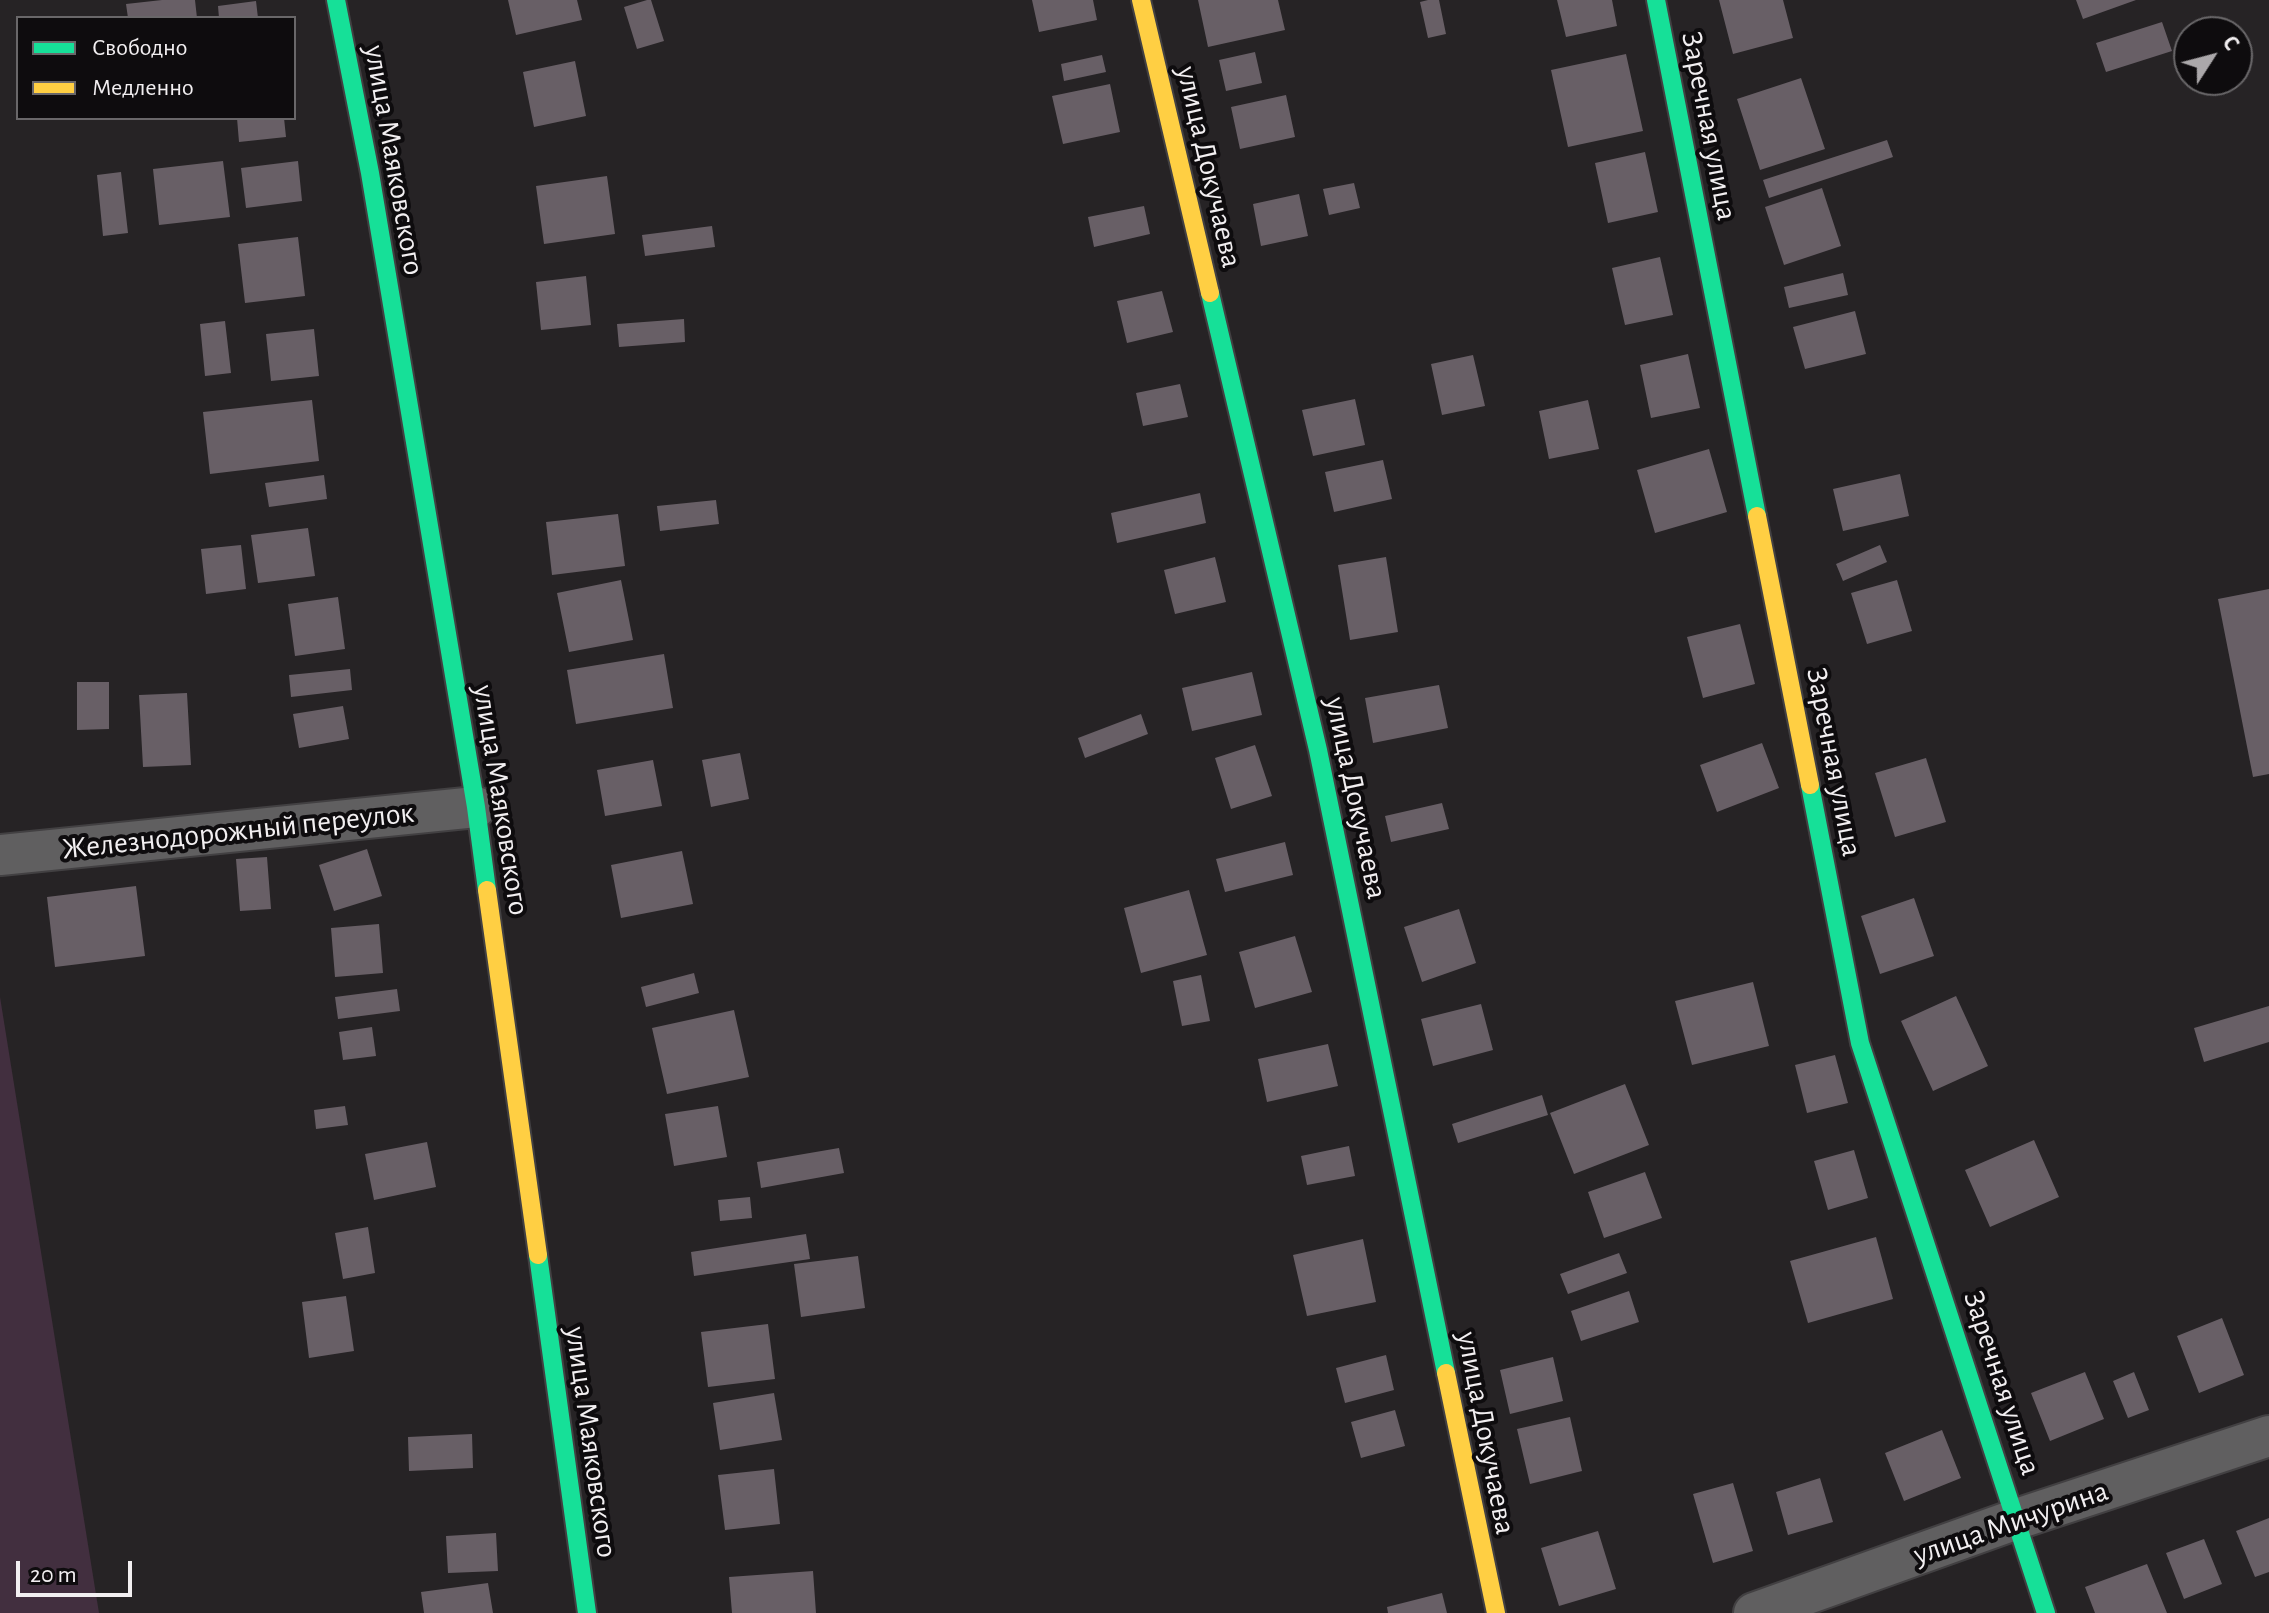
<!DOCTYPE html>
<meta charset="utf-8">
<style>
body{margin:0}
#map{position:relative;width:2269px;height:1613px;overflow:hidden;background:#262325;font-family:"Alegreya Sans",sans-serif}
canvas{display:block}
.legend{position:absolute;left:16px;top:16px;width:280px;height:104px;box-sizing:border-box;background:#0e0c0e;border:2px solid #696769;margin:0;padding:10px 14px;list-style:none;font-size:24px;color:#f2eff1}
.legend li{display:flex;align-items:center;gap:16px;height:40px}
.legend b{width:40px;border:2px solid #696769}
.north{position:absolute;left:2173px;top:16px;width:80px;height:80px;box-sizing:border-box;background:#0e0c0e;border:2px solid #696769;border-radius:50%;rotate:54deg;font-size:22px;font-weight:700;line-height:32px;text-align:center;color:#f2eff1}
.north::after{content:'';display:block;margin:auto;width:28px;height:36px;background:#aba8aa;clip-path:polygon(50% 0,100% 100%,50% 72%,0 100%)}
.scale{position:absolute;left:16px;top:1561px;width:116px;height:36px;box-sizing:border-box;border:4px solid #f2eff1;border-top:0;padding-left:10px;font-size:24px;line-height:28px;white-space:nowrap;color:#f2eff1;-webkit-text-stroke:6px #0e0c0e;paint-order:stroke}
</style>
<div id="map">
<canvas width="2269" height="1613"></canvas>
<ul class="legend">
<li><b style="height:10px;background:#16e098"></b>Свободно</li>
<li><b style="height:10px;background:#ffcf43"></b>Медленно</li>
</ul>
<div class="north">С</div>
<div class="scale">20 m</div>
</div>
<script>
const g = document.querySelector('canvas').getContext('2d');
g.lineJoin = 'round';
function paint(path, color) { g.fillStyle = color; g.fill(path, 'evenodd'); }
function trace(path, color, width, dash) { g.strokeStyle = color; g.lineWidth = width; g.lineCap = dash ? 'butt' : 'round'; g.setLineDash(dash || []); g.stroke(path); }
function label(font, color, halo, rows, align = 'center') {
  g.font = font + ' "Alegreya Sans",sans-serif'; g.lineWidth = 8; g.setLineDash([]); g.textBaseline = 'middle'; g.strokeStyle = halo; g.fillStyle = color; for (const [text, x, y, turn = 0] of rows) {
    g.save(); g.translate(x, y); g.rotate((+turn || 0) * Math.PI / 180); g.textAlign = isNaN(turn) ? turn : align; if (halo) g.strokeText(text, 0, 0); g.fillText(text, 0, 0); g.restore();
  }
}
const green = new Path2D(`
 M0,997l99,616h-99z`);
const building = new Path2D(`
 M162,0h33l2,18h-69l-2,-14z
 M508,0h69l5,20 -66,15z
 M647,0h4l13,41 -27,8 -13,-42z
 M1032,0h61l4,20 -58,12z
 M1198,0h80l7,30 -77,17z
 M1428,0h11l7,34 -18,4 -8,-36z
 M1557,0h55l5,26 -51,11z
 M1719,0h64l10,38 -60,16z
 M2076,0h60l-53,19z
 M256,1l2,17h-39l-1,-12z
 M2162,22l10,29 -66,21 -10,-29z
 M1255,52l7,31 -36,8 -7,-31z
 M1626,54l17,77 -75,16 -17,-77z
 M1102,55l4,17 -42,9 -3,-17z
 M575,61l11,55 -52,11 -11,-55z
 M1801,78l24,71 -65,21 -23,-71z
 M1110,84l10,48 -57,12 -11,-48z
 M1286,95l9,42 -55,12 -9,-42z
 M237,118h47l2,19 -47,5z
 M1887,140l6,17 -124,41 -6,-18z
 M1645,152l13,60 -50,11 -13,-60z
 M223,161l7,56 -71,8 -6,-56z
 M298,161l4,40 -56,7 -5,-40z
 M121,172l7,61 -25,3 -6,-61z
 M607,176l8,58 -71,10 -8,-58z
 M1354,183l6,25 -31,7 -6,-26z
 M1822,188l19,58 -57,19 -19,-58z
 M1299,194l9,42 -47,10 -8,-42z
 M1144,206l6,28 -56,13 -6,-30z
 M712,226l3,21 -70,9 -3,-21z
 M298,237l7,59 -60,7 -7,-59z
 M1660,257l13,58 -48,10 -13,-57z
 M1843,273l5,22 -59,13 -5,-21z
 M586,276l5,49 -50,5 -5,-48z
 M1162,291l11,41 -46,11 -10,-42z
 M1855,311l11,43 -61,15 -12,-42z
 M684,319l1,23 -66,5 -2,-23z
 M225,321l6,52 -26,3 -5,-52z
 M314,329l5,47 -48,5 -5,-47z
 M1688,354l12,54 -49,10 -11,-53z
 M1473,355l12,51 -43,9 -11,-51z
 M1180,384l8,33 -45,9 -7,-33z
 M1355,399l10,46 -52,11 -11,-46z
 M312,400l7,61 -109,13 -7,-62z
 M1588,400l11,49 -50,10 -10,-48z
 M1709,449l18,63 -72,21 -18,-63z
 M1383,460l9,39 -58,13 -9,-40z
 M1900,474l9,42 -66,15 -10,-42z
 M324,475l3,24 -58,8 -4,-24z
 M1200,493l6,30 -89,20 -6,-30z
 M716,500l3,24 -59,7 -3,-25z
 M618,514l7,52 -73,9 -6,-53z
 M308,528l7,48 -57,7 -7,-48z
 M241,545l5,44 -40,5 -5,-45z
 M1880,545l7,17 -44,19 -7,-17z
 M1215,557l11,45 -51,12 -11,-44z
 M1386,557l12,75 -48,8 -12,-75z
 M621,580l12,60 -64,12 -12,-59z
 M1897,580l15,51 -45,13 -16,-51z
 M2269,589v185l-16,3 -35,-178z
 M338,597l7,52 -50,7 -7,-52z
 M1740,624l15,60 -52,14 -16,-61z
 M664,654l9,54 -97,16 -9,-54z
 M350,669l2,21 -61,7 -2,-22z
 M1252,672l10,43 -70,16 -10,-43z
 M77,682h32v47l-32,1z
 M1439,685l9,43 -75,15 -8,-45z
 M187,693l4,72 -48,2 -4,-72z
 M343,706l6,33 -50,9 -6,-34z
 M1141,714l7,20 -63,24 -7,-20z
 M1762,743l17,45 -62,24 -17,-47z
 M1255,745l17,51 -41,13 -16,-51z
 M740,753l9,46 -38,8 -9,-47z
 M1926,758l20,64 -51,15 -20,-64z
 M653,760l9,46 -57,10 -8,-46z
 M1442,803l7,26 -58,13 -6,-26z
 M1285,842l8,33 -68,17 -9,-33z
 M367,849l15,47 -48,15 -15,-46z
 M682,851l11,53 -72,14 -10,-53z
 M267,857l4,52 -31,2 -4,-52z
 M136,886l9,70 -90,11 -8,-70z
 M1189,890l18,65 -66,18 -17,-65z
 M1914,898l20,58 -54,18 -19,-58z
 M1459,909l17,54 -54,19 -18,-55z
 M379,924l4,49 -48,4 -4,-49z
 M1295,936l17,56 -57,16 -16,-56z
 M694,973l5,20 -53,14 -5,-20z
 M1201,975l9,46 -28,5 -9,-45z
 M1753,982l16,64 -77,19 -17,-64z
 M397,989l3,22 -62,8 -3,-22z
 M1956,996l32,70 -55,25 -32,-70z
 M1481,1004l12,46 -60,16 -12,-47z
 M2269,1006v36l-65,20 -10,-34z
 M734,1010l15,67 -82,17 -15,-66z
 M372,1027l4,29 -33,4 -4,-28z
 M1328,1044l10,42 -71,16 -9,-43z
 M1835,1055l13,48 -41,10 -12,-48z
 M1625,1084l24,61 -75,29 -24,-61z
 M1542,1095l6,20 -90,28 -6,-19z
 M345,1106l3,19 -32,4 -2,-19z
 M718,1106l9,51 -53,9 -9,-52z
 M2034,1140l25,57 -69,30 -25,-57z
 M427,1142l9,45 -62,13 -9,-46z
 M1349,1146l6,30 -48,9 -6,-29z
 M839,1148l5,25 -83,15 -4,-26z
 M1854,1150l14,48 -40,12 -14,-49z
 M1645,1172l17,46 -58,20 -16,-46z
 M750,1197l2,21 -32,3 -2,-21z
 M368,1227l7,46 -32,6 -8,-46z
 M806,1234l4,25 -116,17 -3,-24z
 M1876,1237l17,62 -85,24 -18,-62z
 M1363,1239l13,63 -69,14 -14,-61z
 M1619,1253l8,20 -59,21 -8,-20z
 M858,1256l7,52 -64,9 -7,-53z
 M1629,1291l10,31 -58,19 -10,-30z
 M346,1296l8,55 -45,7 -7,-56z
 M2222,1318l22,57 -45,18 -22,-57z
 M768,1324l7,55 -67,8 -7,-55z
 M1386,1355l8,35 -49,13 -9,-35z
 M1553,1357l10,44 -53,13 -10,-44z
 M2085,1372l19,47 -54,22 -19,-48z
 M2134,1372l15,38 -21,8 -15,-37z
 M774,1393l8,47 -62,10 -7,-47z
 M1395,1410l10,36 -44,12 -10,-36z
 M1570,1417l12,54 -52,13 -13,-55z
 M1942,1430l19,48 -57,23 -19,-48z
 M472,1434l1,34 -64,3 -1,-34z
 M774,1469l6,55 -55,6 -7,-55z
 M1820,1478l13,44 -45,13 -12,-43z
 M1733,1483l20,68 -40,12 -20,-69z
 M2269,1518v54l-14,5 -19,-46z
 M1598,1531l18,58 -57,17 -18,-58z
 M496,1533l2,38 -50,2 -2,-37z
 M2204,1539l18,45 -38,15 -18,-46z
 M2147,1564l20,49h-72l-10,-26z
 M813,1571l3,42h-84l-3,-36z
 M488,1583l5,30h-69l-3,-21z
 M1442,1593l5,20h-59l-1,-6z`);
const street = new Path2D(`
 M0,855l476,-48
 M1754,1613l263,-94 252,-83`);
const fast = new Path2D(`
 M336,0l34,173 106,634 11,83
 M1656,0l101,516
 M1210,293l108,457 128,623
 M1810,785l50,258 186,570
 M538,1255l49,358`);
const slow = new Path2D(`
 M1141,0l69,293
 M1757,516l53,269
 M487,890l51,365
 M1446,1373l50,240`);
const streetNames = [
 ["Заречная улица",1709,126,79],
 ["улица Маяковского",394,160,80],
 ["улица Докучаева",1209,167,77],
 ["Заречная улица",1834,762,79],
 ["улица Докучаева",1356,798,78],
 ["улица Маяковского",501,800,81],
 ["Железнодорожный переулок",238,831,-6],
 ["Заречная улица",2002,1383,72],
 ["улица Докучаева",1486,1433,79],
 ["улица Маяковского",591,1442,82],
 ["улица Мичурина",2011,1523,-19]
];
paint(green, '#422f3f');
paint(building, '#685f66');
trace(street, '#424042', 44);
trace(fast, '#424042', 22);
trace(slow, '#424042', 22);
trace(street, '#605f60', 40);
trace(fast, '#16e098', 18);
trace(slow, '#ffcf43', 18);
label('30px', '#f2eff1', '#0e0c0e', streetNames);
</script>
